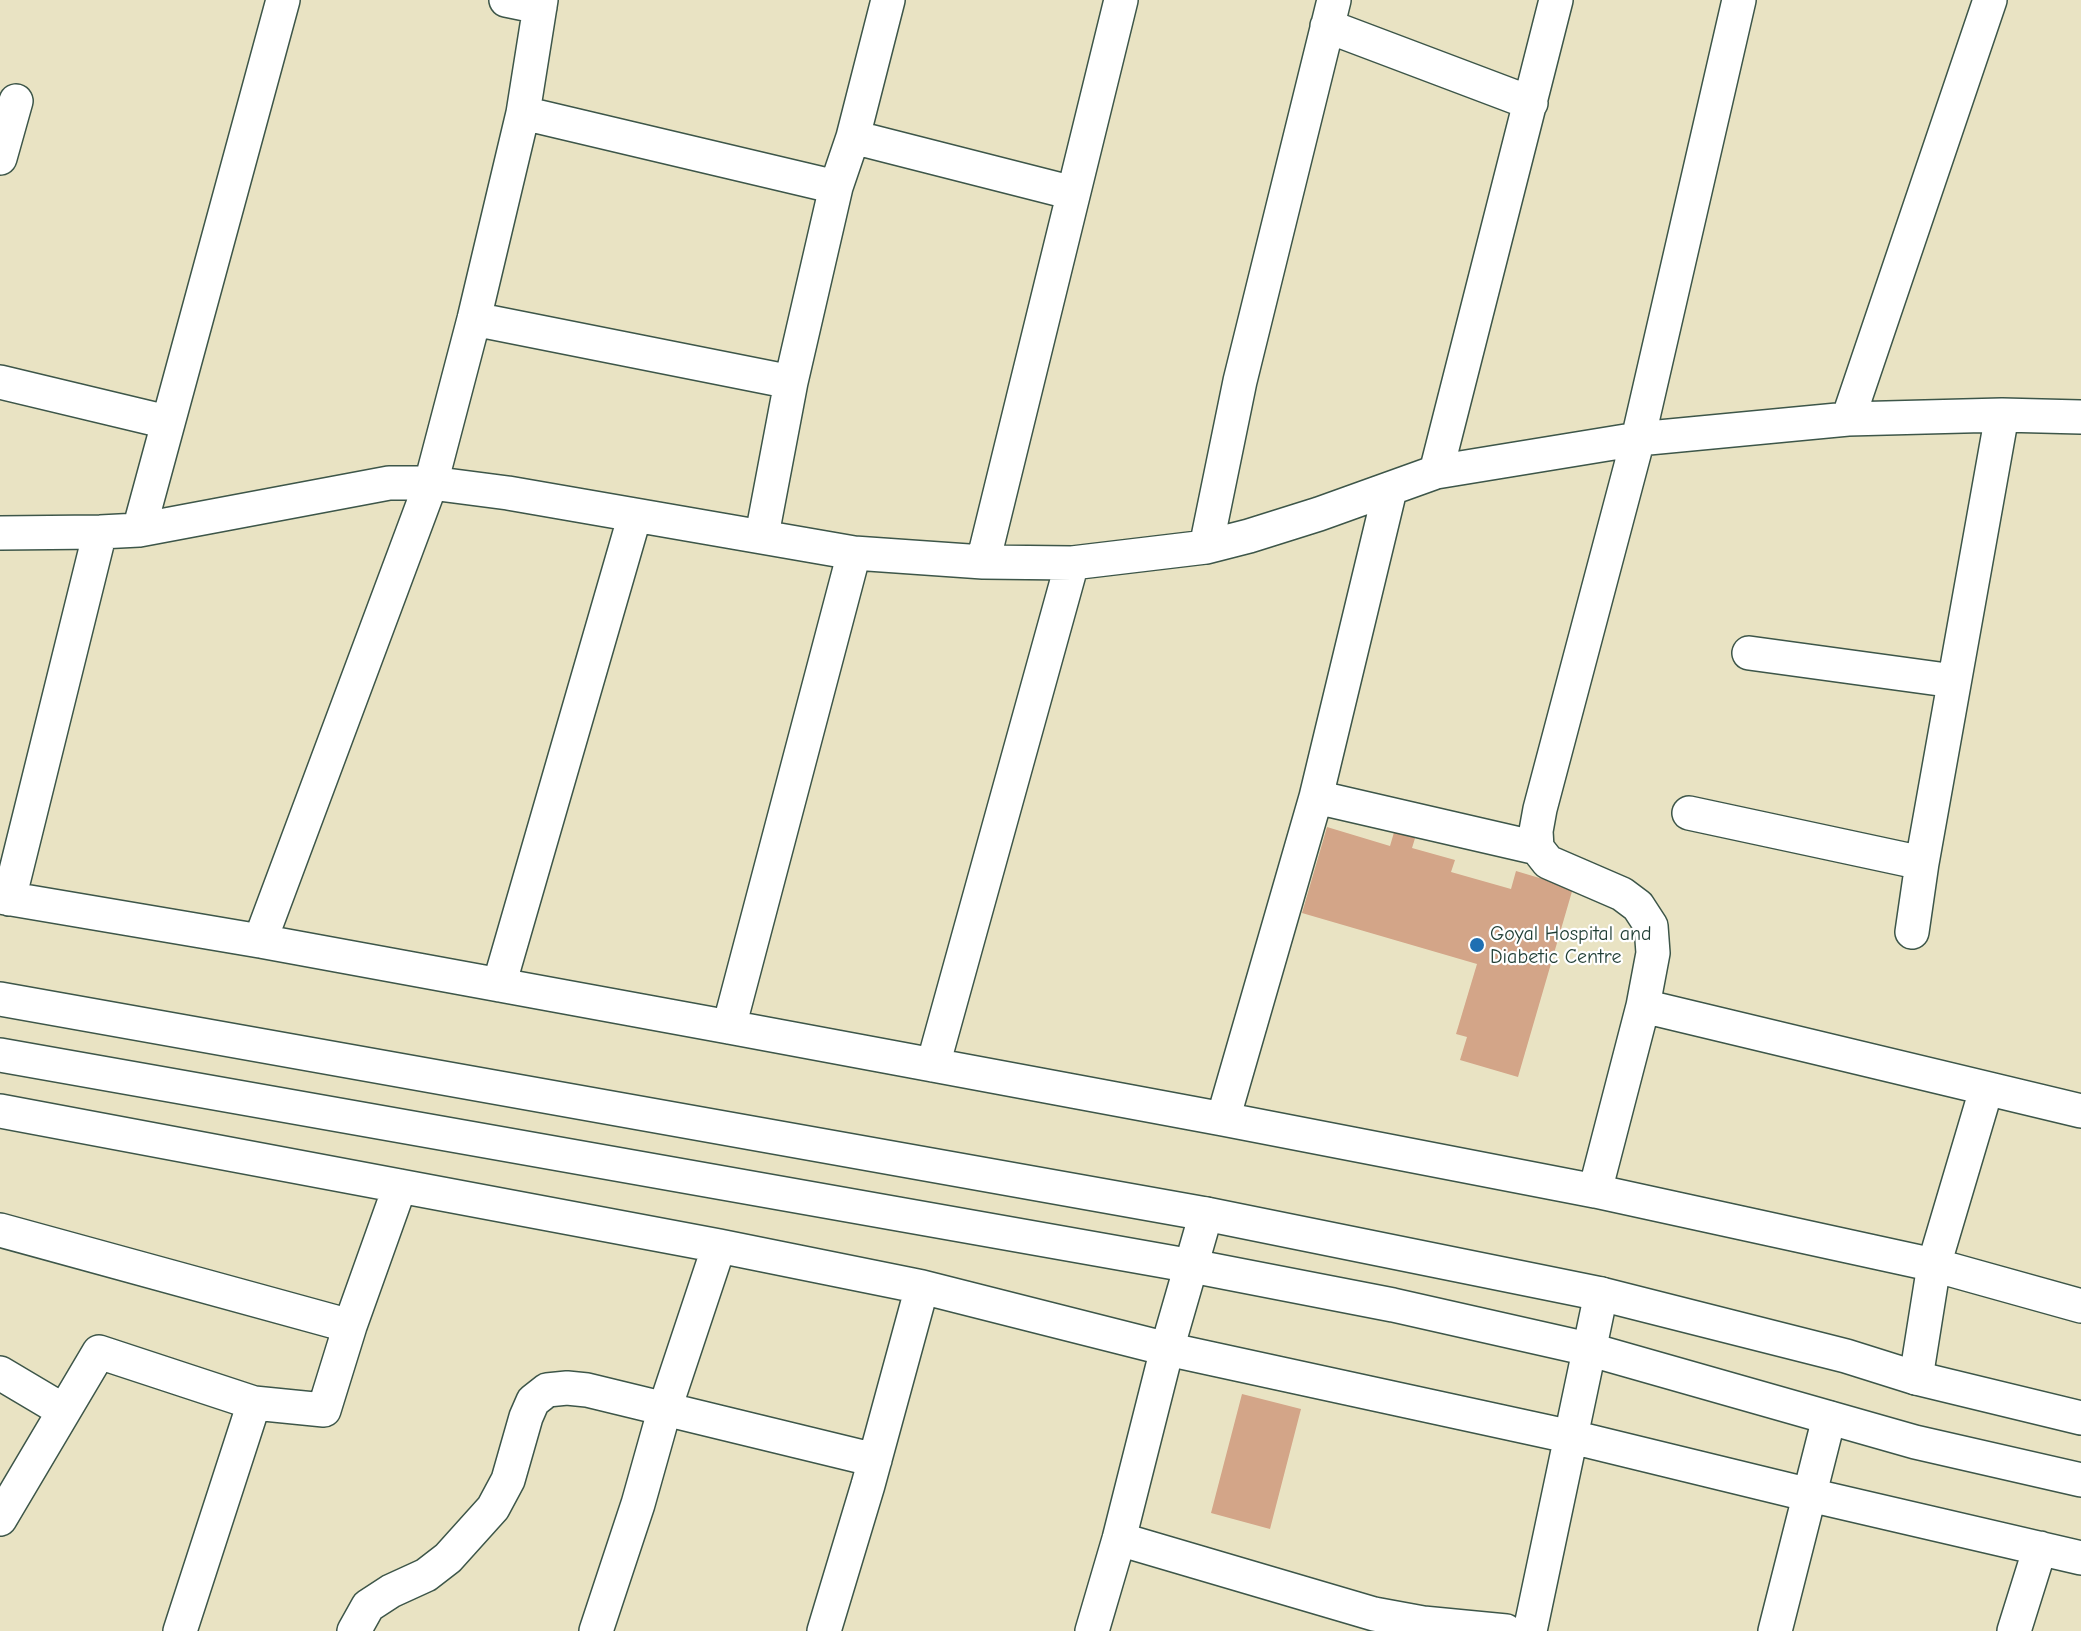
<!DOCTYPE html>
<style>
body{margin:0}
canvas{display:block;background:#e9e3c3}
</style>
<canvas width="2081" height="1631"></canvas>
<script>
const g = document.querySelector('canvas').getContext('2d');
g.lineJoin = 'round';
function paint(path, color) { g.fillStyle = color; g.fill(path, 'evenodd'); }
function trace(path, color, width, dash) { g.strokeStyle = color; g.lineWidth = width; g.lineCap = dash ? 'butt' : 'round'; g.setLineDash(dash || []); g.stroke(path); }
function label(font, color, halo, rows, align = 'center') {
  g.font = font + ' "Comic Neue",sans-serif'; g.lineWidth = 4.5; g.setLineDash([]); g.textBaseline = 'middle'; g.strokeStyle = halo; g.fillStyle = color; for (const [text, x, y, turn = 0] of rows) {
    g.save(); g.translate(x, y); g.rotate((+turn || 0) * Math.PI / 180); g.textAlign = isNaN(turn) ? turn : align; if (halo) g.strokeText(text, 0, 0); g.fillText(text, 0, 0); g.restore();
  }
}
const building = new Path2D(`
 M1327,827l63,19 5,-17 21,6 -4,13 43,12 -4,12 60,17 5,-18 57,17 -55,189 -58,-17 7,-23 -11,-3 21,-70 -175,-51z
 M1242,1394l59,15 -31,120 -59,-16z`);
const minor = new Path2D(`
 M506,0l34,7
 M1327,26l204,77
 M523,113l313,74
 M853,137l220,56
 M0,158l16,-57
 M474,319l317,63
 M0,382l167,40
 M1848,419l142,-419
 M1436,472l120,-472
 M139,530l144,-530
 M0,533l100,-1 39,-2 250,-47h42l77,10 346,60 129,9 89,1 134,-16 43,-11 70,-22 117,-42 202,-33 210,-20 154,-4 79,2
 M762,535l29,-153 45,-195 17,-50 35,-137
 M1206,547l34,-166 94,-381
 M983,562l138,-562
 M1749,653l205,28
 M1316,797l221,51
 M1689,813l233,50
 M0,897l260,44 469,86 494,92 372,72 339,74 147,41
 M9,899l91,-367
 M1912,932l10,-69 80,-448
 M260,941l171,-458 43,-164 49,-206 18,-113
 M499,985l136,-470
 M1643,1006l438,105
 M729,1027l125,-474
 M933,1065l139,-502
 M0,1111l719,135 203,41 245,62 405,88 238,58 271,63
 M1223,1119l93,-322 74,-307
 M1595,1191l48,-185 10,-53 -2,-27 -13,-20 -16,-12 -74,-32 -11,-14 -1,-17 4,-22 98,-370 101,-439
 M0,1230l350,96
 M0,1373l64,38
 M1916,1378l18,-113 52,-175
 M0,1519l99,-167 155,51 70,7 26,-84 50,-140
 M1119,1539l255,75 49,9 83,8
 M180,1631l74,-228
 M354,1631l14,-25 23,-15 35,-16 22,-17 45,-50 15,-28 18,-63 7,-16 14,-11 20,-2 20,2 288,70
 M596,1631l42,-127 27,-96 54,-162
 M824,1631l44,-146 54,-198
 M1092,1631l27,-92 48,-190 39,-135
 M1530,1631l71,-337
 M1775,1631l54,-213
 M2014,1631l26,-83`);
const major = new Path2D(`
 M0,999l1206,215 395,80 245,62 70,22 165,40
 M0,1055l1192,211 201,39 195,44 327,93 166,38`);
const markers = [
 [1477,945,8,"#1f6fb2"]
];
const poiNames = [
 ["Goyal Hospital and",1490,934],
 ["Diabetic Centre",1490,957]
];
paint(building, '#d3a588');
trace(minor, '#3d5649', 36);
trace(major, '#3d5649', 36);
trace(minor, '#fff', 33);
trace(major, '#fff', 33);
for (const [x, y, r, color] of markers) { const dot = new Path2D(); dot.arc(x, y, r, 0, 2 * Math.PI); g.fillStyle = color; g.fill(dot); trace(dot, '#fff', 2); }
label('20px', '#1f3d34', '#fff', poiNames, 'left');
</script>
